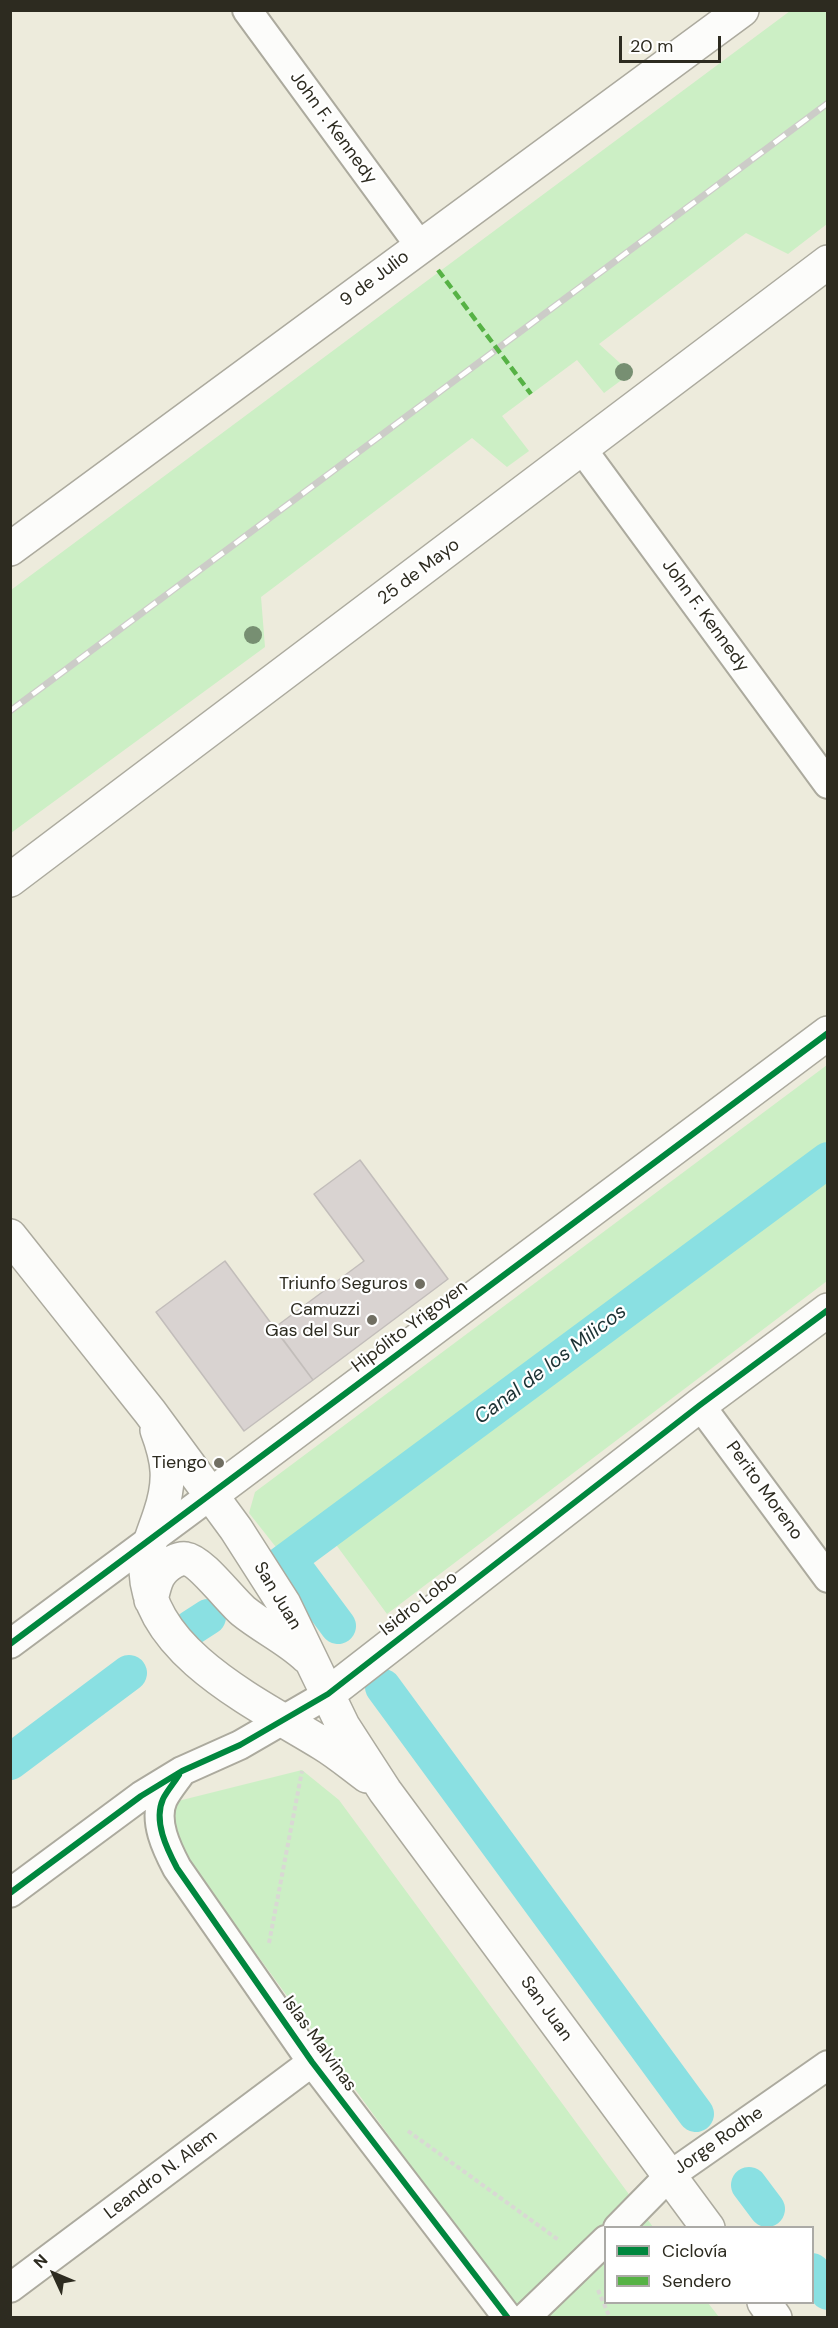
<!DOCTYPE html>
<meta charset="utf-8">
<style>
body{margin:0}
#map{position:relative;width:838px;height:2328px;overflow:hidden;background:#edebdc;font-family:"DM Sans",sans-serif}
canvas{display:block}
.frame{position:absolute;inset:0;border:12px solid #2d2b20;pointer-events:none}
.legend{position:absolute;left:604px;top:2226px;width:210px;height:78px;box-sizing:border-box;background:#fff;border:2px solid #abaaa6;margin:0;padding:8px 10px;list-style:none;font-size:18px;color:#2d2b20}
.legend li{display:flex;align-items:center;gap:12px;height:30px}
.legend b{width:30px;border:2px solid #abaaa6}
.north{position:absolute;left:24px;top:2244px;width:60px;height:60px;-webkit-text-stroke:4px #fff;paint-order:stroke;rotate:314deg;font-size:16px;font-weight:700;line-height:24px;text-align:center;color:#2d2b20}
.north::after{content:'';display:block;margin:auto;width:21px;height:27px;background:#2d2b20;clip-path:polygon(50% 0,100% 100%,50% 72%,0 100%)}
.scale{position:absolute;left:619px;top:36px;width:102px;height:27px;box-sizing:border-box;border:3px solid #2d2b20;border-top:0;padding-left:8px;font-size:18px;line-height:21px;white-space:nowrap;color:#2d2b20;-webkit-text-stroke:4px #fff;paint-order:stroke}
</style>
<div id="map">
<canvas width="838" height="2328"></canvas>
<div class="frame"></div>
<ul class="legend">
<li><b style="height:8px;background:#00873e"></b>Ciclovía</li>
<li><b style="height:8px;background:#56b245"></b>Sendero</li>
</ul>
<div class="north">N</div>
<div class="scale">20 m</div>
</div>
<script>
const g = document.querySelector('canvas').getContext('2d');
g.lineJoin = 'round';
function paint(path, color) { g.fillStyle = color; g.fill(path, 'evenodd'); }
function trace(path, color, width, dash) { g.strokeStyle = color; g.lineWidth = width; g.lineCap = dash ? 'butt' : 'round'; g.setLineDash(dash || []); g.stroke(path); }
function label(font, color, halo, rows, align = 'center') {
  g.font = font + ' "DM Sans",sans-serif'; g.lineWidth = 4.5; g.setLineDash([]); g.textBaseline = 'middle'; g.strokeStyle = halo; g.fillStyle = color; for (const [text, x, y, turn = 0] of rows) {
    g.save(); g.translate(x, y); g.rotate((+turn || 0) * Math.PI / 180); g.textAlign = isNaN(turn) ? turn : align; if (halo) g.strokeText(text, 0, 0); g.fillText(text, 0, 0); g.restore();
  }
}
const green = new Path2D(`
 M790,11h37v213l-39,30 -42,-21 -147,111 32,29 -27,20 -27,-33 -75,56 27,35 -22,16 -35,-29 -211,159 4,50 -254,186v-243z
 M827,1065v216l-440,333 -64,-87 -40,29 -34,-43 6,-21z
 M302,1770l37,30 314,427 -47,1v74l102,1 11,14h-198l-352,-483 9,-33z`);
const canal = new Path2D(`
 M289,1560l49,66
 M274,1570l554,-410
 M191,1628l17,-11
 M383,1687l313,427
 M10,1762l119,-89
 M749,2185l18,24
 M812,2271l16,21`);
const building = new Path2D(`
 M360,1160l88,119 -135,101 -39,-52 90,-67 -50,-67z
 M225,1261l88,119 -69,51 -88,-119z`);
const path = new Path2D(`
 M269,1943l33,-172
 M408,2131l152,110
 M598,2290l12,28`);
const street = new Path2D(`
 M247,10l173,236
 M582,449l246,335
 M700,1405l128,173
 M10,1644l201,-149
 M182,1771c-6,9 -14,18 -19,28 -10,22 4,50 14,69l135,194 196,256
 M10,1893l131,-97 41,-25 58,-26 88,-51
 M618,2228l51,-52 159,-111
 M10,2288l302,-226
 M525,2318l81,-78`);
const secondary = new Path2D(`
 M10,549l732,-539
 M10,880l818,-618
 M10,1236l140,176 86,117 48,75 59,122 42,65 323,437
 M157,1430c12,32 14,51 3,84 -6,19 -15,36 -14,57 3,83 116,135 177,173 15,9 29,21 44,32
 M211,1495l617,-462
 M151,1600c4,-17 6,-29 22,-38 4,-2 8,-4 13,-3 15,2 44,41 57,52 21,17 45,28 64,46
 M328,1694l372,-289 128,-95
 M764,2302l11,16`);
const rail = new Path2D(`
 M10,711l818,-608`);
const quiet = new Path2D(`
 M438,270l93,124`);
const cycleway = new Path2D(`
 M10,1644l818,-611
 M179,1775c-5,8 -12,16 -16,24 -10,22 4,50 14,69l135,194 196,256
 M10,1893l131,-97 41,-25 58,-26 88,-51 372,-289 128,-95`);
const trees = [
 [624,372],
 [253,635]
];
const markers = [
 [420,1284,6,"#706e62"],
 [372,1320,6,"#706e62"],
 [219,1463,6,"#706e62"]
];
const streetNames = [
 ["John F. Kennedy",333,128,54],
 ["9 de Julio",375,279,-37],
 ["25 de Mayo",419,572,-37],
 ["John F. Kennedy",705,616,54],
 ["Hipólito Yrigoyen",410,1327,-37],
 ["Perito Moreno",764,1491,54],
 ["San Juan",277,1596,59],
 ["Isidro Lobo",419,1604,-38],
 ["San Juan",546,2009,54],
 ["Islas Malvinas",319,2044,54],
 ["Jorge Rodhe",719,2141,-35],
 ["Leandro N. Alem",161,2175,-37]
];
const poiNames = [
 ["Triunfo Seguros",408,1284],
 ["Camuzzi",360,1310],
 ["Gas del Sur",360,1331],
 ["Tiengo",207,1463]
];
const waterNames = [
 ["Canal de los Milicos",551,1365,-37]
];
paint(green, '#ccefc5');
trace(canal, '#8ae0e2', 36);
paint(building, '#d9d3d1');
trace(building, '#c2bdba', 1.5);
trace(street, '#acaa9e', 32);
trace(secondary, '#acaa9e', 36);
trace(path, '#d9d8d4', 4, [4.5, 3]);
trace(street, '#fcfcfa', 28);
trace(secondary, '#fcfcfa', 33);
trace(rail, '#ccccc8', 7);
trace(rail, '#fff', 4.5, [14]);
trace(quiet, '#56b245', 4.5, [9, 4.5]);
trace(cycleway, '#00873e', 6);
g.fillStyle = '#778f72';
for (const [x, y] of trees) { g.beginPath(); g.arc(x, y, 9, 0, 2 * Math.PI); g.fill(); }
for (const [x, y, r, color] of markers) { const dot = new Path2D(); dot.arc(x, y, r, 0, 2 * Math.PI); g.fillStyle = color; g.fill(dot); trace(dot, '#fff', 2); }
label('18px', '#2d2b20', '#fff', streetNames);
label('18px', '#2d2b20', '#fff', poiNames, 'right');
label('italic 20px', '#1c3234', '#fff', waterNames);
</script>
